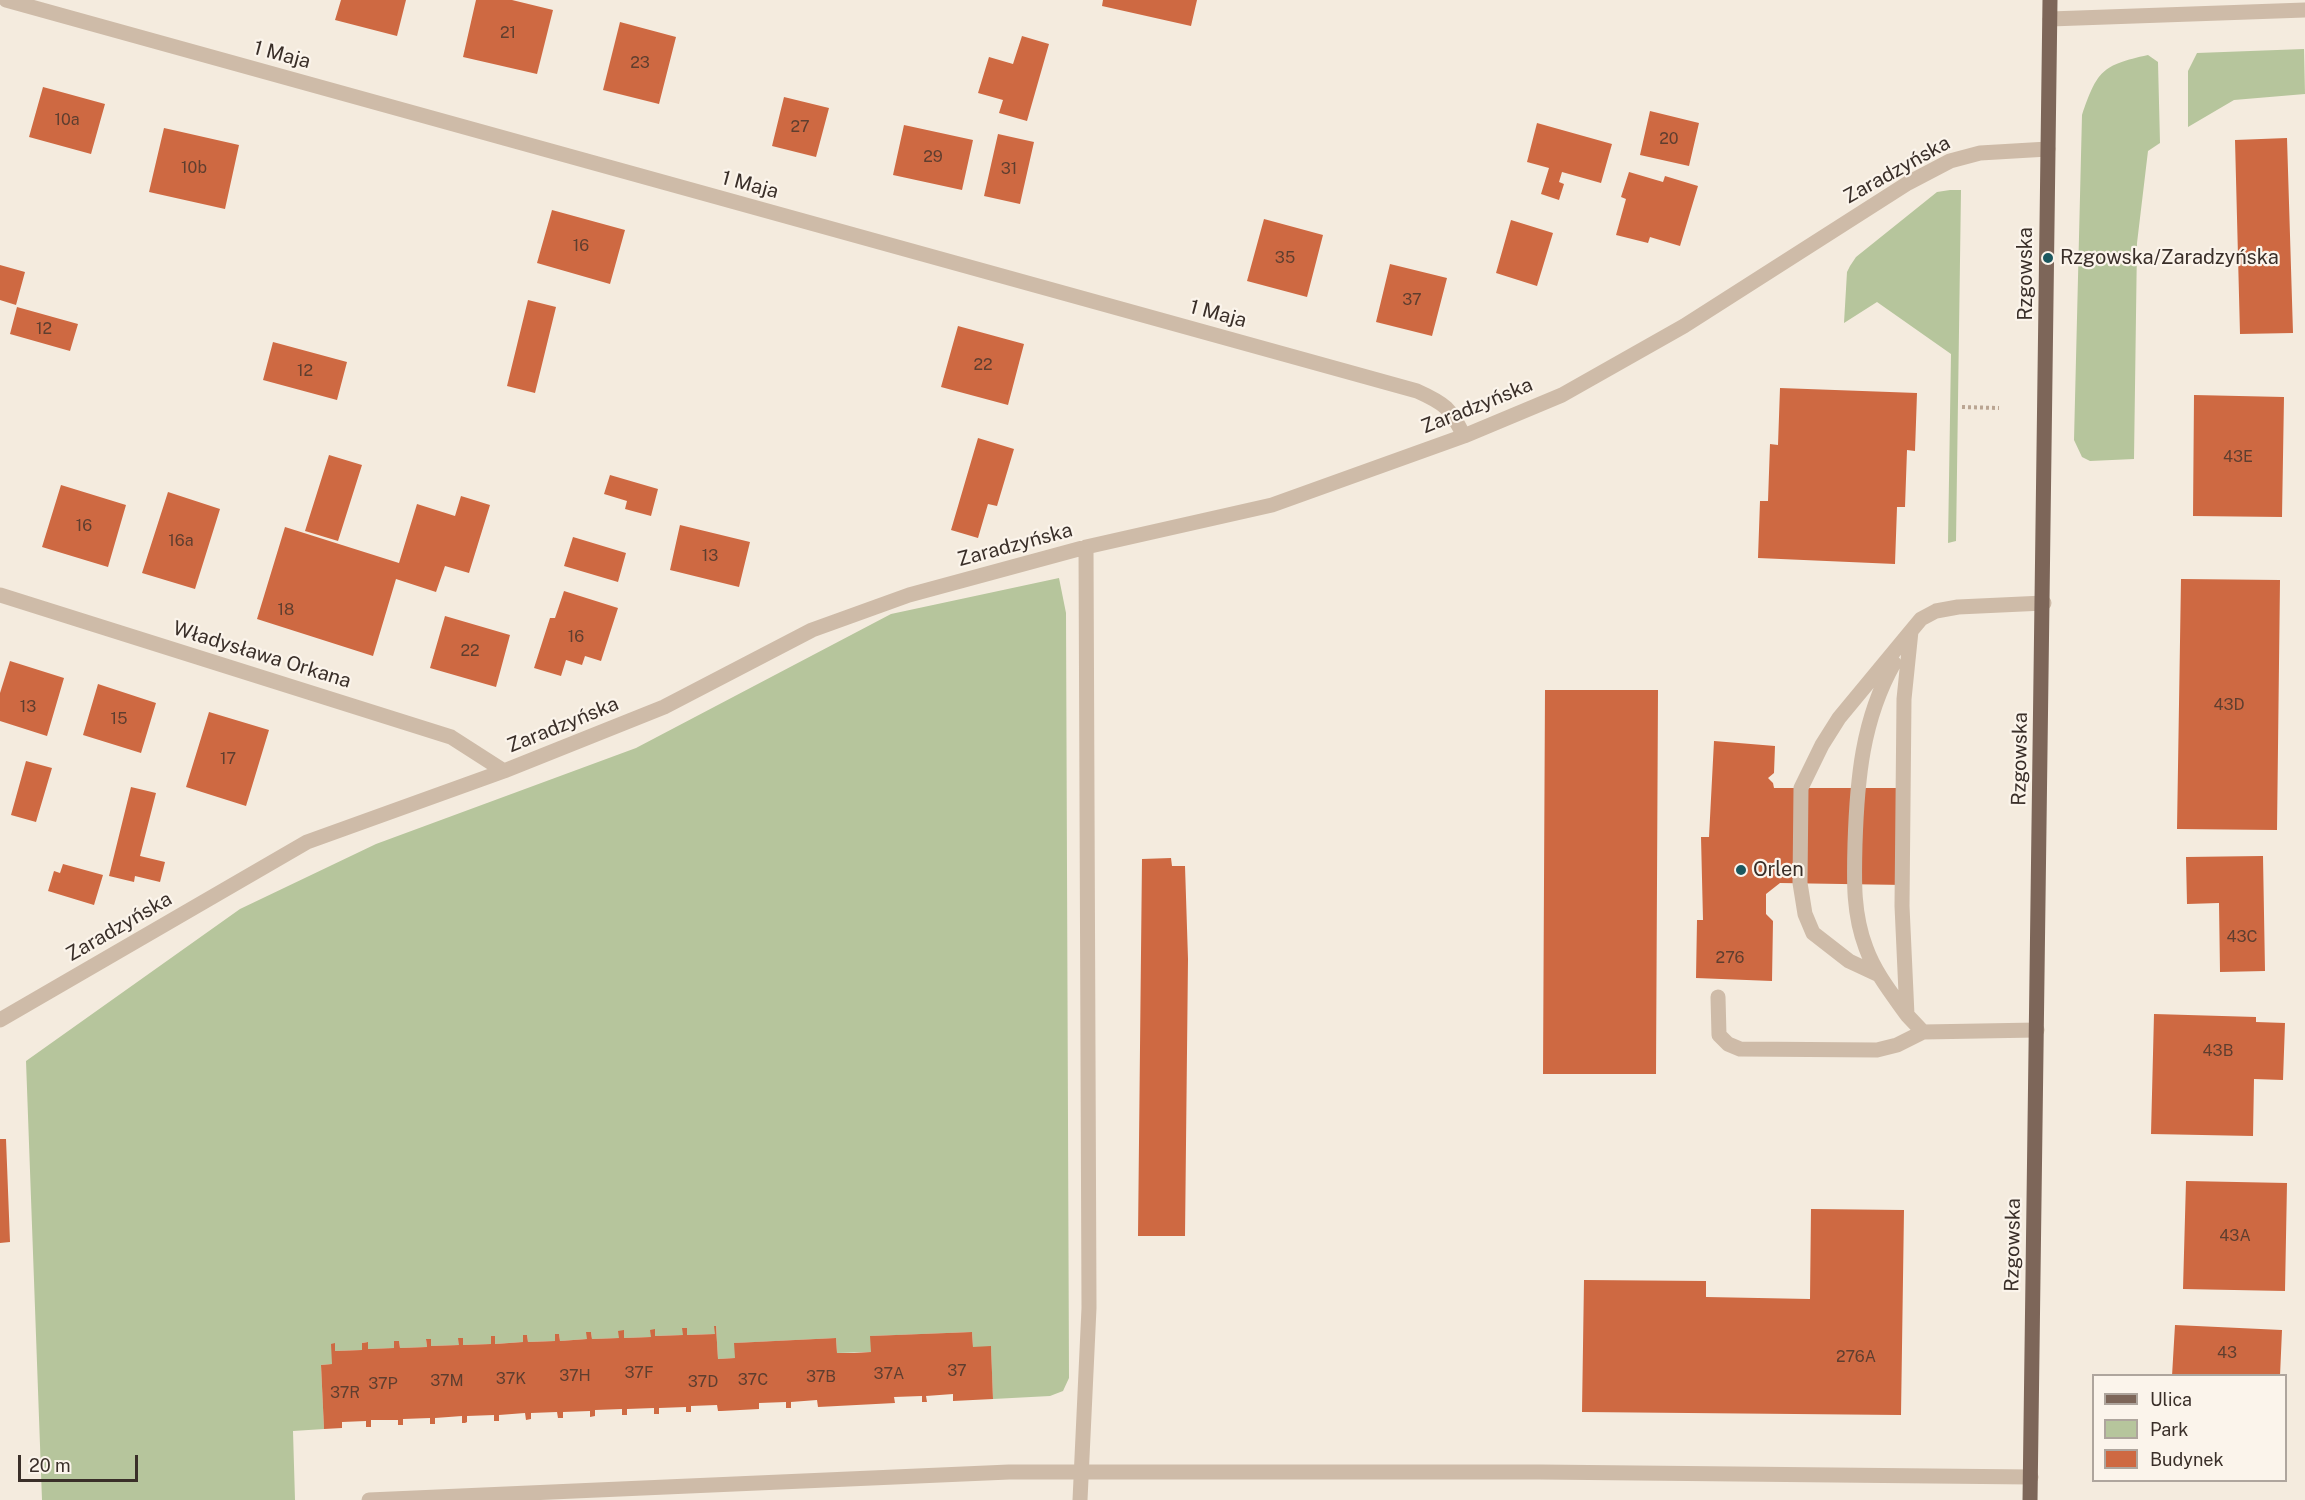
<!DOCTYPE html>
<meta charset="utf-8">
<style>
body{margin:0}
#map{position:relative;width:2305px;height:1500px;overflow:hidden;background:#f4ebde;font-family:"Public Sans",sans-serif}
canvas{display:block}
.legend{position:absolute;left:2092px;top:1374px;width:195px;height:108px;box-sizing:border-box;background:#fbf4eb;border:2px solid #aea59d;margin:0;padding:8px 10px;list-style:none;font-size:18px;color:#3a2f29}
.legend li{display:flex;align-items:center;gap:12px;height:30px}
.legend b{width:30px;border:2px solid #aea59d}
.scale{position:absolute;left:18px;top:1455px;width:120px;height:27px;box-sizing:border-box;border:3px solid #3a2f29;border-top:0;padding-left:8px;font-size:18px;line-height:21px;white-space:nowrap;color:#3a2f29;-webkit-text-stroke:4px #fbf4eb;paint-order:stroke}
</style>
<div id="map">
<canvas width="2305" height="1500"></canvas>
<ul class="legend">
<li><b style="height:8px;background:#7d6659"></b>Ulica</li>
<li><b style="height:16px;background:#b6c59c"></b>Park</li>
<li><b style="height:16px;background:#ce6942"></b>Budynek</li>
</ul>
<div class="scale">20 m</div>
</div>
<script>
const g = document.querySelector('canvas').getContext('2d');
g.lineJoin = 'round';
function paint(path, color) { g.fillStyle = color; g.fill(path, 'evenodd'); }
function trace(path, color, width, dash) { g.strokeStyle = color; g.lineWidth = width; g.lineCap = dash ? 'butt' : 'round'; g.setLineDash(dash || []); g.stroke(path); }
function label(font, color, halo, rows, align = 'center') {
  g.font = font + ' "Public Sans",sans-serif'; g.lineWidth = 4.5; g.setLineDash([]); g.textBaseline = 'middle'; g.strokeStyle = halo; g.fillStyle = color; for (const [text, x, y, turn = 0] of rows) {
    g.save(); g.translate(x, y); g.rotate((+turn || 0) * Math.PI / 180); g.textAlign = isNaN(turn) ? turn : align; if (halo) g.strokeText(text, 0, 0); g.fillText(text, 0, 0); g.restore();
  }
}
const green = new Path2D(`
 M2304,49l1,45 -71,6 -46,27v-56l9,-18z
 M2148,55l10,7 2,81 -12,8 -11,92 -3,216 -44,2 -8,-4 -8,-17 8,-325c15,-44 20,-50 66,-60z
 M1950,190h11l-5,351 -8,2 3,-189 -74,-52 -33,21 3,-51 3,-6 6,-9 81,-65z
 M1059,578l7,35 3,765 -6,13 -13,5 -57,3 -2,-52h-18l-1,-15 -101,4v16l-34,1 -1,-15 -101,5v15l-17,1 -2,-33 -1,8 -28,1v-7h-4v7l-28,1v-6h-4v7l-27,1 -1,-7h-4v7l-27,1 -1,-7h-4v7l-27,2 -1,-7h-4v7l-27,1 -1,-7h-4v7l-28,2v-8h-4v8l-28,1v-7h-4v7l-28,1v-6h-5l1,7 -27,1 -1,-7h-4l-1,7 -26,1 -1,-7 -5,1v7l-27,1v-7h-3v20l-11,1 3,64 -31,2 2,69h-253l-16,-439 214,-152 136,-65 260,-96 255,-134z`);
const building = new Path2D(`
 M341,0h65l-9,36 -62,-16z
 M476,0h36l41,10 -16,64 -74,-17z
 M1103,0h94l-6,26 -89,-20z
 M620,22l56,15 -17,67 -56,-14z
 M1022,36l27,8 -22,77 -28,-8 4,-13 -25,-7 11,-36 24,7z
 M43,87l62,17 -14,50 -62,-17z
 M784,97l45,11 -13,49 -44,-11z
 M1650,111l49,12 -10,43 -49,-11z
 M1537,123l75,21 -11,39 -39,-11 -3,10 5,2 -5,16 -18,-6 8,-26 -22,-6z
 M904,125l69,15 -11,50 -69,-15z
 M164,128l75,17 -14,64 -76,-17z
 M998,134l36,8 -14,62 -36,-8z
 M2287,138l6,195 -53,1 -5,-194z
 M1629,172l34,10 2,-6 33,10 -18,60 -30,-9 -2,6 -32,-8 10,-36 -5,-2z
 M552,210l73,20 -15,54 -73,-21z
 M1264,219l59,16 -16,62 -60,-16z
 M1511,220l42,13 -16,53 -41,-13z
 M1390,264l57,14 -15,58 -56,-14z
 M0,265l25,7 -9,33 -16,-5z
 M528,300l28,7 -21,86 -28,-7z
 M17,307l61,17 -8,27 -60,-17z
 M958,326l66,18 -16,61 -67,-18z
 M273,342l74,20 -10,38 -74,-20z
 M1780,388l137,5 -2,58 -8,-1 -2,57h-8l-2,57 -137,-6 2,-57h8l2,-57 8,1z
 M2194,395l90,2 -2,120 -89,-1z
 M978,438l36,11 -17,57 -9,-2 -10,34 -27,-8z
 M329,455l33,10 -24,76 -33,-10z
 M610,475l48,14 -7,27 -26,-7 2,-8 -23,-7z
 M61,485l65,20 -18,62 -66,-20z
 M168,492l52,17 -25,80 -53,-16z
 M461,496l29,9 -21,68 -24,-7 -9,26 -40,-13 -23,77 -116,-37 28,-92 114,36 18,-59 38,12z
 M680,525l70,17 -11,45 -69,-17z
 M573,537l53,16 -8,29 -54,-16z
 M2181,579l99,1 -3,250 -100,-1z
 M564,591l54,17 -17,53 -16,-5 -3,9 -16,-5 -5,16 -27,-8 16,-50h5z
 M445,616l65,19 -14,52 -66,-19z
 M10,661l54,17 -17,58 -47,-15v-28z
 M98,684l58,19 -15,50 -58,-18z
 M1545,690h113l-2,384h-113z
 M209,712l60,18 -23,76 -60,-19z
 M1714,741l61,5 -1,27 -6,5 5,5 1,5h133l-3,97 -124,-2 -14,11v20l7,7 -1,60 -76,-3 1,-58h6l-2,-83h8z
 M26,761l26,7 -16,54 -25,-7z
 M131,787l25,6 -16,63 25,6 -5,20 -25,-6 -1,6 -25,-6z
 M2263,856l2,115 -45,1 -1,-69 -32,1 -1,-47z
 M1171,858l1,8h13l3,93 -3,277h-47l4,-377z
 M63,864l40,11 -9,30 -46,-14 6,-20 6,2z
 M2154,1014l102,3v5l29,1 -2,57 -29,-1 -1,57 -102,-2z
 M0,1139h6l4,103 -10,1z
 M2186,1181l101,2 -2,108 -102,-2z
 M1811,1209l93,1 -3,205 -319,-3 2,-132 122,1v16l104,2z
 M2175,1325l107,5 -2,46h-108z
 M714,1326h2l2,33 17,-1 -1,-15 102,-5 1,15h17l17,-1 -1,-16 102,-4 1,15 18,-1 2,53 -40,2v-7l-27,2 1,6h-5v-6l-28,1 1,6 -77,4 -1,-7 -26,2v6h-5v-6l-27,1v6l-38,2h-3l-1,-6 -26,1v6h-5v-5l-27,1v6h-5v-6l-27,1v6h-5v-6l-27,1v6l-5,1v-6l-27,1v6h-5l-1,-6 -26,1v6l-5,1 -1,-7 -26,2v6h-5v-6l-27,1v6l-2,1h-3v-7l-27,2v6h-5v-6l-27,1v6h-5v-5h-27v7h-5v-6l-24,1v6l-18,1 -3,-64 11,-1 -1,-20 4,-1v8l27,-1v-7l6,-1v7l26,-1v-7h5l1,7 27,-1 -1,-8h5v7l28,-1 -1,-7h5v7l28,-1v-8h4v8l28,-2v-7h4l1,7 27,-1v-7h4l1,7 27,-2 -1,-7h5l1,7 27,-1 -1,-7 6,-1v8l27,-1 -1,-7 5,-1v7l28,-1 -1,-7h5v7l28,-1z`);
const path = new Path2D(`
 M1962,407l37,1`);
const minor = new Path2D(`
 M6,0l1411,391c29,13 33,17 47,45
 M2050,19l255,-9
 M0,595l451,142 53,34
 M1894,663c-32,57 -37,117 -39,181 -1,37 -2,70 11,104 9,25 26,46 41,67
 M1879,975l-30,-14 -36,-28 -8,-19 -5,-31 1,-95 21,-43 17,-27 72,-87
 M1718,997l1,38 9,9 12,5 137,1 20,-5 26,-13
 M0,1020l307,-178 197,-71 160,-64 148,-77 97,-35 177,-48 186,-42 192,-69 98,-41 122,-69 224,-143 42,-22 30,-8 68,-4
 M2037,1030l-114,2 -16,-17 -5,-109 2,-207 7,-68 10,-12 15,-8 22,-4 86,-4
 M369,1500l640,-28h531l491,5
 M1080,1500l9,-192 -3,-761`);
const major = new Path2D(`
 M2030,1500l20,-1500`);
const markers = [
 [2048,258,6,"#1b585f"],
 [1741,870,6,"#1b585f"]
];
const numberNames = [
 ["21",508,33],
 ["23",640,63],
 ["10a",67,120],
 ["27",800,127],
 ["20",1669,139],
 ["29",933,157],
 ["10b",194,168],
 ["31",1009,169],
 ["16",581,246],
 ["35",1285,258],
 ["37",1412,300],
 ["12",44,329],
 ["22",983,365],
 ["12",305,371],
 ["43E",2238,457],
 ["16",84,526],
 ["16a",181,541],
 ["13",710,556],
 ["18",286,610],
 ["16",576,637],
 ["22",470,651],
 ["43D",2229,705],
 ["13",28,707],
 ["15",119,719],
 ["17",228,759],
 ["43C",2242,937],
 ["276",1730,958],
 ["43B",2218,1051],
 ["43A",2235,1236],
 ["43",2227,1353],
 ["276A",1856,1357],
 ["37",957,1371],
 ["37F",639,1373],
 ["37A",889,1374],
 ["37H",575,1376],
 ["37B",821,1377],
 ["37K",511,1379],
 ["37C",753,1380],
 ["37M",447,1381],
 ["37D",703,1382],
 ["37P",383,1384],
 ["37R",345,1393]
];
const streetNames = [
 ["1 Maja",282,55,15],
 ["Zaradzyńska",1897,170,-29],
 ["1 Maja",750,185,15],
 ["Rzgowska",2026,274,-90],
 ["1 Maja",1218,314,15],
 ["Zaradzyńska",1477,406,-22],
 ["Zaradzyńska",1015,545,-15],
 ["Władysława Orkana",262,655,17],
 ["Zaradzyńska",563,725,-22],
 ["Rzgowska",2020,759,-89],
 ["Zaradzyńska",119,927,-30],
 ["Rzgowska",2013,1245,-89]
];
const poiNames = [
 ["Rzgowska/Zaradzyńska",2060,258],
 ["Orlen",1753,870]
];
paint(green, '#b6c59c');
paint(building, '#ce6942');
trace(path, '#baa592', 4, [3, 3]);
trace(minor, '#cebba8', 15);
trace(major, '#7d6659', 15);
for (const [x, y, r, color] of markers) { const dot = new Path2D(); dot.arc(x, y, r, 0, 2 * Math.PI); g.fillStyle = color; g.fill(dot); trace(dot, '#fbf4eb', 2); }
label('16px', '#5f3e2f', null, numberNames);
label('20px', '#3a2f29', '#fbf4eb', streetNames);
label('20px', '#3a2f29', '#fbf4eb', poiNames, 'left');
</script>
